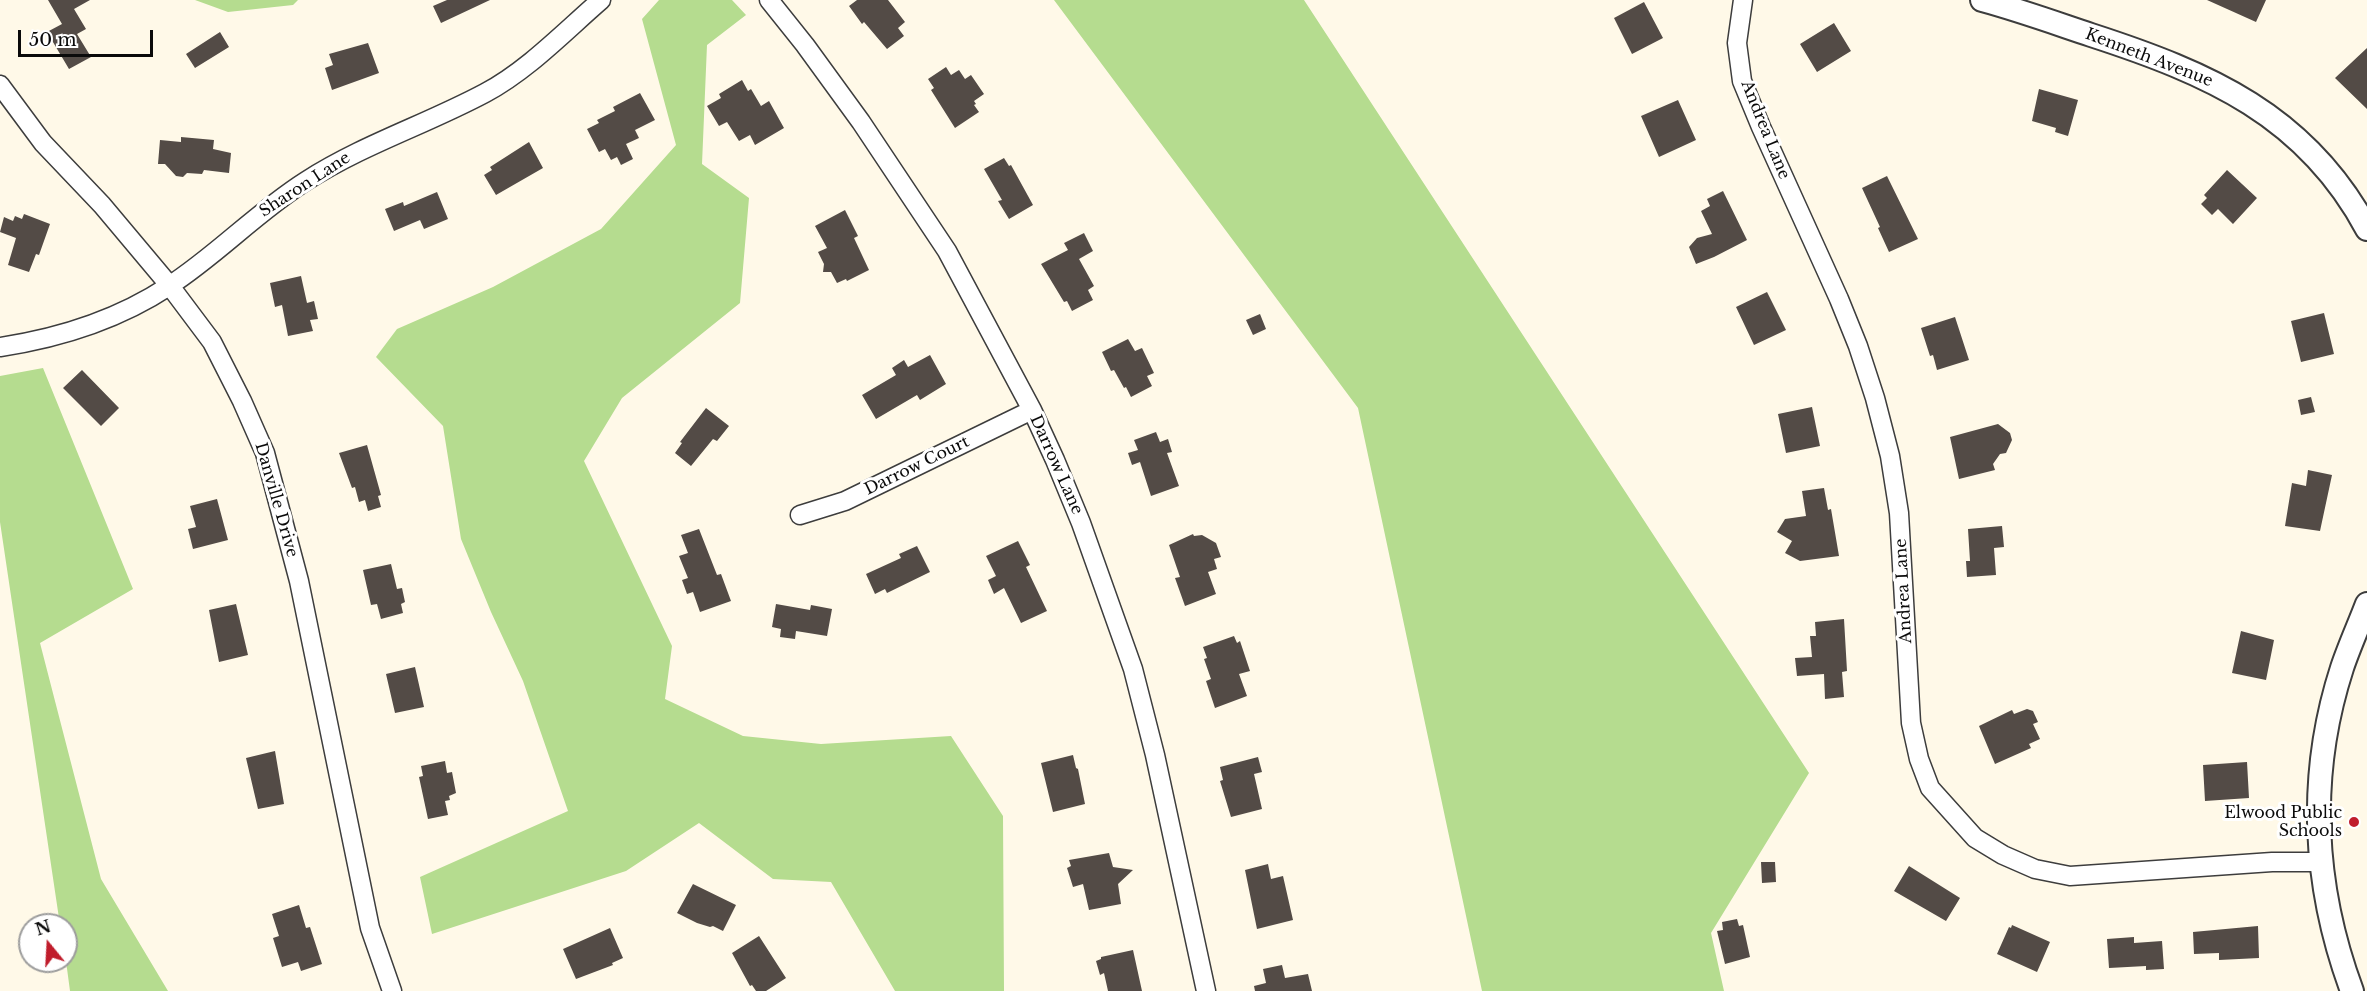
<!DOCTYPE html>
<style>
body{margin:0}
#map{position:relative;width:2367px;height:991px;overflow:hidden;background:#fff9e8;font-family:"Libre Baskerville",serif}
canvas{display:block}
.north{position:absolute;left:18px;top:913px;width:60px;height:60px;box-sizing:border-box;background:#fff;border:2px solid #9d9d9d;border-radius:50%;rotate:342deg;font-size:16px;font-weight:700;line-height:24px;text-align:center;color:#0a0a0a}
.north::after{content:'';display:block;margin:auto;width:21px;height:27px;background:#c01d2c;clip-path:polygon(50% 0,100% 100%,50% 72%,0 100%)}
.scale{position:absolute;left:18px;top:30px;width:135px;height:27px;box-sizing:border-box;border:3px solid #0a0a0a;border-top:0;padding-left:8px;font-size:18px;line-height:21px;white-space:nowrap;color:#0a0a0a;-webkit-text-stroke:4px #fff;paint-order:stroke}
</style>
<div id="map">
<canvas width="2367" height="991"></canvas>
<div class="north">N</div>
<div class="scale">50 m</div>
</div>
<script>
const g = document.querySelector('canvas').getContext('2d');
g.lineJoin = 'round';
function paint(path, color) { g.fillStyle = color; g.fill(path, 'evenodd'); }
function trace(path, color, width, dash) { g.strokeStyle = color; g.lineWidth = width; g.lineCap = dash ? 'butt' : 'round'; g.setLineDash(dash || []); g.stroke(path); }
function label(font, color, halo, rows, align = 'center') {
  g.font = font + ' "Libre Baskerville",serif'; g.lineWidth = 6; g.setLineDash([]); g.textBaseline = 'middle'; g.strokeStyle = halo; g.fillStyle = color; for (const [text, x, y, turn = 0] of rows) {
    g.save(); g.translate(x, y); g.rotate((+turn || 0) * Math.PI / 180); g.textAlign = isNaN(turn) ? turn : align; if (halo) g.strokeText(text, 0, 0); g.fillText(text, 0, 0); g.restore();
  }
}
const forest = new Path2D(`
 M195,0h103l-5,5 -65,7z
 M659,0h73l14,15 -39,30 -5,119 47,34 -9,105 -118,95 -38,63 88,185 -7,53 78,37 78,8 130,-8 52,80 1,175h-109l-64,-109 -58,-3 -74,-56 -73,48 -194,63 -12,-57 148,-66 -45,-130 -32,-69 -30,-73 -18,-113 -67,-69 21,-28 96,-42 108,-58 75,-84 -34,-126z
 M1054,0h250l505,773 -98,160 13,58h-242l-124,-583z
 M43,368l90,221 -93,54 61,236 67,112h-98l-4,-30v-36h-6l-60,-403v-146z`);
const building = new Path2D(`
 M48,0h42l-16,9 12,20 -9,5 14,23 -22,12 -22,-37 15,-8z
 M447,0h43l-49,23 -8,-17z
 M857,0h31l17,22 -7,6 6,8 -17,13 -23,-27 -2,2 -13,-18z
 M2207,0h59l-10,22z
 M1644,2l19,36 -31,16 -18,-36z
 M1834,23l17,28 -34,21 -17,-28z
 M220,32l9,15 -34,21 -9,-14z
 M368,43l11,30 -47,17 -7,-22 8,-3 -4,-11z
 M2367,48v61l-32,-31z
 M946,67l5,8 8,-5 6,9 6,-4 13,19 -10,7 2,3 -2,1 5,7 -24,16 -24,-38 3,-2 -6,-9z
 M742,80l6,11 3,-2 10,17 8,-5 15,27 -29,17 -5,-10 -11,6 -12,-19 -8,4 -12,-20 14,-8 -2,-4z
 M2039,89l39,11 -10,36 -13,-4 1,-4 -24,-7z
 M640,93l15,27 -20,10 4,8 -13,6 7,15 -12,6 -4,-8 -6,3 -6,-11 -6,3 -12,-23 12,-6 -2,-3 18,-9 -2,-4z
 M1678,100l18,40 -37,17 -18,-41z
 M181,137l33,3 -1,9 18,4 -2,20 -25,-3 -2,4 -15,-1 -4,4 -7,-1 -11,-12h-7l2,-24 21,2z
 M529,142l14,26 -47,27 -12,-20 8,-5 -2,-3z
 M1004,158l5,8 2,-1 22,40 -24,14 -11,-18 4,-1 -18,-31z
 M2227,170l30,28 -24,26 -15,-15 -6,6 -11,-11 6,-6 -3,-3z
 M1887,176l31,63 -29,13 -11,-24 2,-1 -18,-39z
 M1723,191l24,49 -33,17 -18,7 -7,-17 8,-9 15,-4 -11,-23 9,-5 -3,-7z
 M437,192l11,27 -24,10 -4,-9 -26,11 -9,-22 18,-7 1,4z
 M845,210l13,26 -4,2 15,32 -22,11 -1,-2 -9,4 -6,-11h-8l1,-8 -6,-12 9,-4 -12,-22z
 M24,214l26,10 -11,31 -3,-1 -7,18 -21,-7 8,-27 -16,-6 4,-15 9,4 2,-5 7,3z
 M1084,233l9,18 -14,8 15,27 -6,4 5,10 -21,11 -5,-10 -3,1 -23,-38 27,-14 -4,-7z
 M301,276l6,27 7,-2 4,18 -8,1 3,11 -25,5 -6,-31 -7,2 -5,-24z
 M1767,292l19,38 -32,15 -18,-38z
 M2324,313l10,41 -33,8 -10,-41z
 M1260,314l6,15 -13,6 -7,-15z
 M1955,317l14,43 -32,10 -4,-15 -3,1 -9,-28z
 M1128,339l7,12 7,-3 12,25 -7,3 5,10 -21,11 -5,-10 -2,1 -10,-18 -3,1 -9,-19z
 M930,355l16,29 -26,16 -3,-5 -41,24 -14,-24 34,-20 -4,-7 12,-8 4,7z
 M82,370l37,38 -18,18 -38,-38z
 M2311,397l4,15 -14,3 -3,-15z
 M1812,407l8,39 -34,7 -8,-39z
 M706,408l23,18 -12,15 -4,-2 -22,27 -16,-13 7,-10 -2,-1z
 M1998,424l12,9 2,7 -6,13 -6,1 -7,10 2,6 -36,9 -9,-42z
 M1156,432l4,10 8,-3 4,13 -5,1 12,33 -28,10 -11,-34 -8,3 -4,-12 10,-3 -4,-10z
 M367,445l14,50 -3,1 3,11 -13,4 -3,-11 -6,2 -4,-15 -3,1 -13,-35z
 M2308,470l24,5 -12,56 -35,-5 7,-43 14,3z
 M1824,488l4,22 3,-1 8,47 -39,5 -15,-8 7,-12 -15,-9 8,-13 21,-3 -4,-25z
 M217,499l11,41 -35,9 -5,-20 8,-2 -6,-21z
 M2002,526l2,21 -10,1 2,27 -29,2 -1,-16h4l-2,-32z
 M699,529l18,46 4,-1 10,27 -31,11 -7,-20 -6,2 -5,-14 6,-2 -9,-22 9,-3 -7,-18z
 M1193,534l1,2 8,-1 14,8 5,14 -7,2 3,10 -9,3 8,22 -31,12 -10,-28 5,-1 -11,-32z
 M1018,541l12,24 -4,2 21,44 -26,12 -17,-35 -10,6 -6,-14 8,-4 -10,-20z
 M917,546l13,26 -43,21 -2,-4 -10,5 -9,-20 35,-16 -2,-4z
 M391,564l6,25 5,-1 3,14 -4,2 2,9 -22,6 -4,-15 -6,1 -8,-35z
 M236,604l12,51 -29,7 -10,-52z
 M776,604l34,6 1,-5 21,4 -5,27 -31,-5 -1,8 -15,-2 1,-8 -9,-2z
 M1844,619l3,52 -5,1 2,25 -19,2 -1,-25 -27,2 -2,-18 17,-1 -2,-21h6l-1,-14z
 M2241,631l33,9 -8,40 -34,-7z
 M1234,636l3,7 3,-2 10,30 -11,3 8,22 -32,12 -9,-27 5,-2 -7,-20 3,-1 -4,-11z
 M415,667l9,40 -29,6 -9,-39z
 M2027,709l6,2 5,11 -5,2 7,15 -11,5 2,4 -36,16 -16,-38 33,-16 2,4z
 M275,751l9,53 -26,5 -12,-51z
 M1073,755l3,13 2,1 7,35 -32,8 -12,-49z
 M1258,757l4,15 -8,2 8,35 -31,8 -11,-36 3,-1 -3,-13z
 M445,761l2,12 5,-1 4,21 -7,3 1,4 -5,1 3,14 -20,4 -9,-42 4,-1 -2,-10z
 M2247,762l2,36 -44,3 -2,-36z
 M1109,853l4,14 20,3 -15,14 3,20 -32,6 -6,-26 -10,3 -6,-19 4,-2 -2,-6z
 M1761,862h14l1,20 -14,1z
 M1268,864l3,15 12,-3 10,44 -36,9 -12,-59z
 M1909,866l51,32 -14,23 -52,-30z
 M693,884l43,21 -13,26 -10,-5 -3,1 -13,-4 -20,-10z
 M299,905l7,23 4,-1 12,37 -21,7 -3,-9 -16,5 -9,-29 6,-2 -7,-22z
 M1737,919l2,7 4,-1 7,32 -25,7 -8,-33 6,-1 -1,-8z
 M2012,925l38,17 -13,30 -40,-18 12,-27 2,1z
 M2258,926l1,32 -40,2v-7l-25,1 -1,-22z
 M610,928l13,30 -11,5 1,2 -37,14 -13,-30z
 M759,936l27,42 -20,13h-10l-4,-6 -2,1 -18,-33z
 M2134,937v6l28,-2 2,28 -18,1v-4l-37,2 -2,-29z
 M1133,950l9,41h-34l-4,-18 -4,2 -4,-14 5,-2v-2z
 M1282,965l3,13 23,-4 4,17h-57l-1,-5 12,-3 -3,-14z`);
const minor = new Path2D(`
 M769,0l36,45 56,77 86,129 85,159 23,50 26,63 52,146 22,86 51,236
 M1743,0l-6,43 5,38 19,46 78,172 19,47 17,52 15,58 9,57 12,210 8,36 11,29 45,50 28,17 32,14 35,7 202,-14h49
 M0,85l43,58 59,62 68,81 42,56 30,59 23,52 34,128 71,347 22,63
 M0,347c60,-9 119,-28 169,-61 48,-31 88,-74 137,-105 58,-37 119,-56 179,-88 43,-23 79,-61 116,-93
 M800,515l45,-14 187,-91`);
const tertiary = new Path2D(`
 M1982,0c37,10 73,23 109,35 117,38 215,80 276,194
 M2352,991c-39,-105 -45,-215 -10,-323 7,-21 17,-43 25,-64`);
const markers = [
 [2354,822,6,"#c01d2c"]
];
const streetNames = [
 ["Kenneth Avenue",2149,58,21],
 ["Andrea Lane",1765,130,68],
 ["Sharon Lane",305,185,-33],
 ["Darrow Lane",1056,465,66],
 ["Darrow Court",917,466,-26],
 ["Danville Drive",276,500,74],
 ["Andrea Lane",1904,591,-93]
];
const poiNames = [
 ["Elwood Public",2342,813],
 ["Schools",2342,831]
];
paint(forest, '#b5dc8f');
paint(building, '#534b46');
trace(minor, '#3d3d3d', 21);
trace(tertiary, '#3d3d3d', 26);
trace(minor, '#fff', 18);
trace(tertiary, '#fff', 22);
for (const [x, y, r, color] of markers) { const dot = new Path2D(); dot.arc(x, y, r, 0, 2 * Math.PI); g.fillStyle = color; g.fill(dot); trace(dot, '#fff', 2); }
label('16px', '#0a0a0a', '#fff', streetNames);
label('16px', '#0a0a0a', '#fff', poiNames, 'right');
</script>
